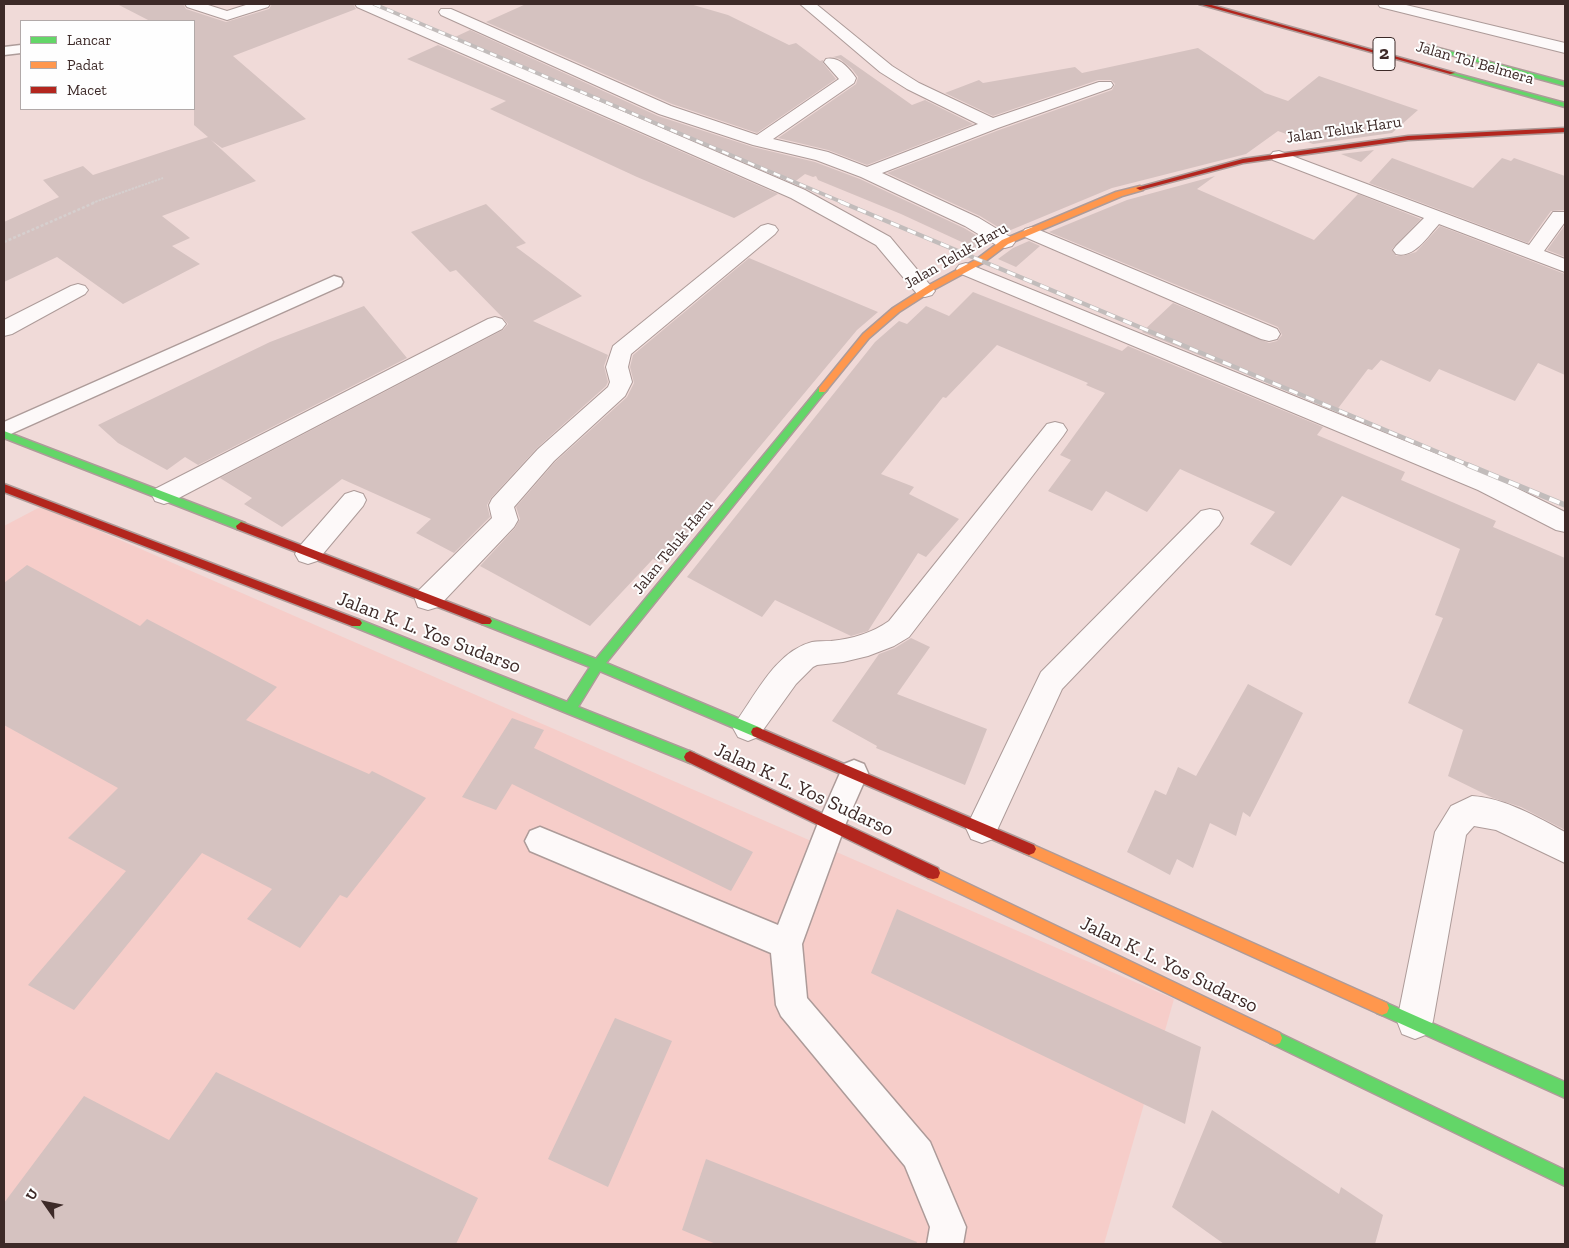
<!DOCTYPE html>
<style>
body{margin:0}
#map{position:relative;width:1569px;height:1248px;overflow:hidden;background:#f0dad8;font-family:"Zilla Slab",serif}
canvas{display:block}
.frame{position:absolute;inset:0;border:5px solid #3d2a28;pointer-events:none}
.legend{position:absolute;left:20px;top:20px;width:175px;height:90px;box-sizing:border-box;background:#fefefe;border:1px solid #b1a9a8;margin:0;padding:6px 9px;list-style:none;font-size:15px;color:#3d2a28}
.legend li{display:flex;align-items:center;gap:10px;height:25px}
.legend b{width:25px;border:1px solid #b1a9a8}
.north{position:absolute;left:20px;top:1178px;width:50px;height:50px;-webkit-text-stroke:4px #fefefe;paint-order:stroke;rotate:303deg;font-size:14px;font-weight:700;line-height:20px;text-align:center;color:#3d2a28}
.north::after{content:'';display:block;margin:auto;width:18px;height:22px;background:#3d2a28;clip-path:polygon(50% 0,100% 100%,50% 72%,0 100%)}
</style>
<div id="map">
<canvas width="1569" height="1248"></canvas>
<div class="frame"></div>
<ul class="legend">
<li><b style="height:6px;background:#63d668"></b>Lancar</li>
<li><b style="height:6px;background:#ff974d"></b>Padat</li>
<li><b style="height:6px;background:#b3261e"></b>Macet</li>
</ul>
<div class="north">U</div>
</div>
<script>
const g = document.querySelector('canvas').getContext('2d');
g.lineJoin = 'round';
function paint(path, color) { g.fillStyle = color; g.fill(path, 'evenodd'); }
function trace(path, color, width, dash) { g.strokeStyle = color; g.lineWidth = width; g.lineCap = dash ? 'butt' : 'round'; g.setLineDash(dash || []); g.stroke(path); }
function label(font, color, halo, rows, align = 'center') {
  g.font = font + ' "Zilla Slab",serif'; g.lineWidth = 4; g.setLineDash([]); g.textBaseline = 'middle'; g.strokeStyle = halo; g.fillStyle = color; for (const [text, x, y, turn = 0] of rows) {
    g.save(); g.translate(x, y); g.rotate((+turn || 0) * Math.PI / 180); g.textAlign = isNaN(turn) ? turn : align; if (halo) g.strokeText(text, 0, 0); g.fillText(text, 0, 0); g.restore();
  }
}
const built = new Path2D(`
 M42,506l1132,493 -70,245h-1100v-718z`);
const building = new Path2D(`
 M117,4h66l3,5 40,13 43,-13 3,-5h81l3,5 -123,47 73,63 -84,29 -11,-8 45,41 -94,35 28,22 -18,8 28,18 -77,40 -66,-47 -53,25v-60l55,-25 -16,-17 40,-14 10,9 115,-38 -14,-12v-104h-44z
 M526,4h164l38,11 61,30 7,-2 24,18 3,-1v3l13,16 -79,54 -85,-29 -186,-82z
 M470,30l188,86 95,31 62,15 45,17 104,49 25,15 -10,7 -78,-36 -83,-34 -2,-4 -3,1 -8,-3 -12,9 -338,-146z
 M438,45l340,149 -44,24 -97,-41 -147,-68 16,-8 -99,-42z
 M1198,48l67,45 23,8 31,-25 99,34 -26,23 -79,11 -35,-13 -32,23 -134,34 -106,44 -26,-16 -93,-43 112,-43 113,-40 3,-6 -4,-4h-13l-105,36 -48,-23 34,-13 4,3 92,-16 7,6z
 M841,55l71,50 13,-5 48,24 -106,41 -39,-15 -50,-12 78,-54 2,-7 -6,-8 -12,-10 -7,-2z
 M1374,150l-13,12 -20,-8z
 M1392,158l81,30 29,-30 9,3 3,-3 51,18v34l-14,1 -23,32 -159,-60z
 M1215,176l-18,13 117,51 44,-46 63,25 -29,30 4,7h7l13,-4 24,-26 125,48v101l-27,-12 -23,38 -76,-32 -9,13 -49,-22 -9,10 -4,-1 -32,42 -194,-79 31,-29 96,40 8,-2 5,-6 -4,-8 -229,-95 78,-32z
 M486,204l40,39 -10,4 66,49 -49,25 75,34 -4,11 4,16 -2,4 -69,62 -46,50 -4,7 3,12 -36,36 -38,-20 15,-14 -89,-40 -60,48 -38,-23 8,-6 -32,-20 283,-148 5,-6 -5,-6 -47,-48 -6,2 -39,-40z
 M1565,225v32l-18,-7z
 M1029,241l11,5 -24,21 -18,-8 15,-11z
 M749,258l129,54 -21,18 -195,234 -9,-5 -63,67 -110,-60 35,-38 5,-9 -4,-12 39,-45 72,-65 7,-14 -4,-16 3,-12z
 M973,292l149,59 6,-5 195,81 -6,8 88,37 -4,8 95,41 -3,6 72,31v272l-44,-23 -28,-9 -45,-22 15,-46 -55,-27 35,-85 -8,-3 25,-66 -118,-53 -51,70 -41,-22 25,-32 -95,-43 -33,43 -41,-21 -14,20 -44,-20 23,-31 -11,-5 45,-62 -19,-8 2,-2 -91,-38 -51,53 -3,-1 -62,77 33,13 -5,7 50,25 -33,38 -8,-4 -50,78 -17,5 -76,-36 -13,17 -75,-40 188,-235 24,-21 8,3 19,-18 23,10z
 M364,306l43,52 -209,107 -13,-8 -18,13 -49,-27 -20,-18 172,-83z
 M27,565l113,61 7,-7 130,68 -31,33 123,54 3,-3 54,27 -79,100 -7,-3 -40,53 -53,-29 25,-30 -70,-36 -128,157 -46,-25 98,-114 -58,-33 50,-50 -114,-63v-142z
 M911,638l19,9 -33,47 90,35 -22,56 -89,-37 1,-2 -45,-25 47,-67 16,-6z
 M1248,684l55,29 -53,104 -7,-5 -7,24 -26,-13 -17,45 -16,-9 -7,16 -43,-23 28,-62 11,5 12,-28 18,9z
 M512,718l32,12 -10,18 219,104 -22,39 -219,-107 -16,26 -34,-13z
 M897,909l304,138 -16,77 -314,-151z
 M615,1018l57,23 -64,146 -60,-28z
 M216,1072l262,126 -22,46h-452v-41l80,-107 85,44z
 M1212,1110l127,84 2,-7 42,28 -8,29h-151l-52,-37z
 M706,1159l211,83 -1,2h-200l-34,-14z`);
const pathFar1 = new Path2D(`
 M92,203l71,-25`);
const path = new Path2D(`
 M4,242l92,-40`);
const lane = new Path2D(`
 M21,45v8l-17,2v-8z
 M334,276l7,2 2,4 -2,4 -337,151v-15z
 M854,760l10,4 4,9 -22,50 -44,121 5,54 123,144 36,85 -3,17h-36l3,-17 -25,-61 -124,-150 -5,-11 -5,-52 -241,-102 -5,-10 5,-10 10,-4 238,98 40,-102 26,-59z`);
const street = new Path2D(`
 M185,4h20l22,7 22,-7h21l-2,3 -41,13 -40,-13z
 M355,4h19l431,186 85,47 45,54 -3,4 -7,2 -7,-2 -42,-50 -85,-47 -434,-191z
 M800,4h16l76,62 27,17 74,35 106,-36h12l2,3 -2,3 -113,40 -116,45 97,45 33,20 3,4 -3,4 -7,2 -7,-2 -33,-20 -104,-49 -45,-17 -63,-15 -94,-31 -218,-99 -2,-3 2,-3h10l220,97 86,29 82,-56 -15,-17 2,-3c13,-3 23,9 30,19l-2,5 -81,56 55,13 39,15 111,-43 -71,-35 -27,-17z
 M1378,4h24l163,39v10l-185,-46z
 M1279,151l250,94 24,-33h12v10l-21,29 21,8v13l-126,-48c-11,12 -25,35 -43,30l-3,-4 3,-4 28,-28 -151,-58 -3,-4 3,-4z
 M768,224l7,2 3,4 -3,4 -144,120 -3,13 4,15 -7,14 -71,65 -40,46 4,13 -4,7 -76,80 -10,3 -10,-3 -3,-8 3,-8 74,-73 -3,-13 3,-6 46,-50 70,-62 2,-5 -4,-15 7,-21 148,-120z
 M1032,227l245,102 3,5 -3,5 -8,2 -8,-2 -236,-102 -3,-4 3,-4z
 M966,263l530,215 69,34v20l-9,-2 -78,-40 -519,-217 -3,-4 3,-4z
 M78,284l7,2 3,4 -3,4 -73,40 -8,2v-16l67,-34z
 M495,317l7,2 4,5 -4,5 -329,172 -9,3 -9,-3 -3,-6 3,-6 333,-170z
 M1055,422l8,2 4,6 -4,6 -154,201 -15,9 -26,10 -25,6 -26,3 -4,2 -17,17 -38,53 -10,4 -10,-4 -5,-9 5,-9c19,-27 39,-68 74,-77 6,-1 13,-1 19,-1 21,-2 41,-8 58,-20l158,-197z
 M354,491l9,3 3,6 -3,6 -46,55 -9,3 -9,-3 -4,-7 4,-7 46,-53z
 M1210,509l9,2 4,7 -4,7 -157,164 -69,150 -11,4 -11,-4 -5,-11 75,-156 160,-161z
 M1472,796c33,2 65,21 93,36v31l-69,-33 -22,-4 -8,9 -33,186 -5,13 -13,5 -13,-5 -5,-13 38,-189 16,-26z`);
const fast = new Path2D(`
 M1427,45l138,37v4l-140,-38v-2z
 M1450,72l115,31v4l-115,-33z
 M822,387l5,3 -2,2 -219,271 155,65 2,4 -2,4 -4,1 -4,-1 -153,-65 -22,36 116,46 2,4 -2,4 -4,2 -338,-137 -2,-3 2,-3h8l207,82 23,-35 -108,-43 -2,-3 2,-3h8l106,41 223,-271z
 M4,431l241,92 1,3 -5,4 -4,-1 -233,-91z
 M1382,1001l183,81v16l-188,-85 -2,-5 2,-5z
 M1275,1031l290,139v16l-295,-143 -2,-5 2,-5z`);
const slow = new Path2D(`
 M1140,186l4,2 -1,2 -21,6 -114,48 -25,19 -48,26 -36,23 -30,26 -44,54h-6v-4l44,-54 30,-26 36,-23 48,-26 25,-19 114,-48z
 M1029,843l358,160 2,5 -2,5 -5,2 -5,-2 -353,-160 -2,-4 2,-4z
 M933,867l347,166 2,5 -2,5 -5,2 -5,-2 -342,-165 -2,-5 2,-5z`);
const jam = new Path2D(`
 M1199,4h9l247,69 -5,1z
 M1565,128v4l-157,8 -165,23 -103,27 -4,-2 107,-29 165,-23z
 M4,484l356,136 2,3 -2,3h-8l-348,-134z
 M241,522l249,96 2,3 -2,3h-8l-245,-95 -1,-3z
 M757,727l277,118 2,4 -2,4 -5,2 -5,-2 -271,-117 -2,-4 2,-4z
 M690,751l248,117 2,5 -2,5 -5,1 -5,-1 -242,-117 -2,-4 2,-4z`);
const railFar2 = new Path2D(`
 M374,4l470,199`);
const railFar1 = new Path2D(`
 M841,202l630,264`);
const rail = new Path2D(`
 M1468,465l97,40`);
const farStreetnames = [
 ["Jalan Tol Belmera",1475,63,16],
 ["Jalan Teluk Haru",1344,130,-8],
 ["Jalan Teluk Haru",956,256,-30],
 ["Jalan Teluk Haru",673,547,-51]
];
const shields = [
 [1384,54,22]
];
const shieldNames = [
 ["2",1384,54]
];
const streetNames = [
 ["Jalan K. L. Yos Sudarso",429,633,21],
 ["Jalan K. L. Yos Sudarso",804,790,25],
 ["Jalan K. L. Yos Sudarso",1169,965,26]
];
paint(built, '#f6cdc9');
paint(building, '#d5c2c0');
trace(lane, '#ad9b99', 3);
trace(street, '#ad9b99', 2);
trace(fast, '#ad9b99', 3);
trace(slow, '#ad9b99', 3);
trace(jam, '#ad9b99', 3);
trace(pathFar1, '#d6cfce', 2, [2.5, 1]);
trace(path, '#d6cfce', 2.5, [3, 2]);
paint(lane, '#fdf9f9');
paint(street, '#fdf9f9');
paint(fast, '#63d668');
paint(slow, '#ff974d');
paint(jam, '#b3261e');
trace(railFar2, '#c2bcbb', 4);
trace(railFar1, '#c2bcbb', 4.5);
trace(rail, '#c2bcbb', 5.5);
trace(railFar2, '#fefefe', 2.5, [7]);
trace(railFar1, '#fefefe', 3, [9]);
trace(rail, '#fefefe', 4, [11]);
label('16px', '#3d2a28', '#fefefe', farStreetnames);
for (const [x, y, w] of shields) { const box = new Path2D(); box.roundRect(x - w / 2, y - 16.5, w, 33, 4); g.fillStyle = '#fefefe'; g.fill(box); trace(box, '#3d2a28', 1); }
label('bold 19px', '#3d2a28', null, shieldNames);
label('20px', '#3d2a28', '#fefefe', streetNames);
</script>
